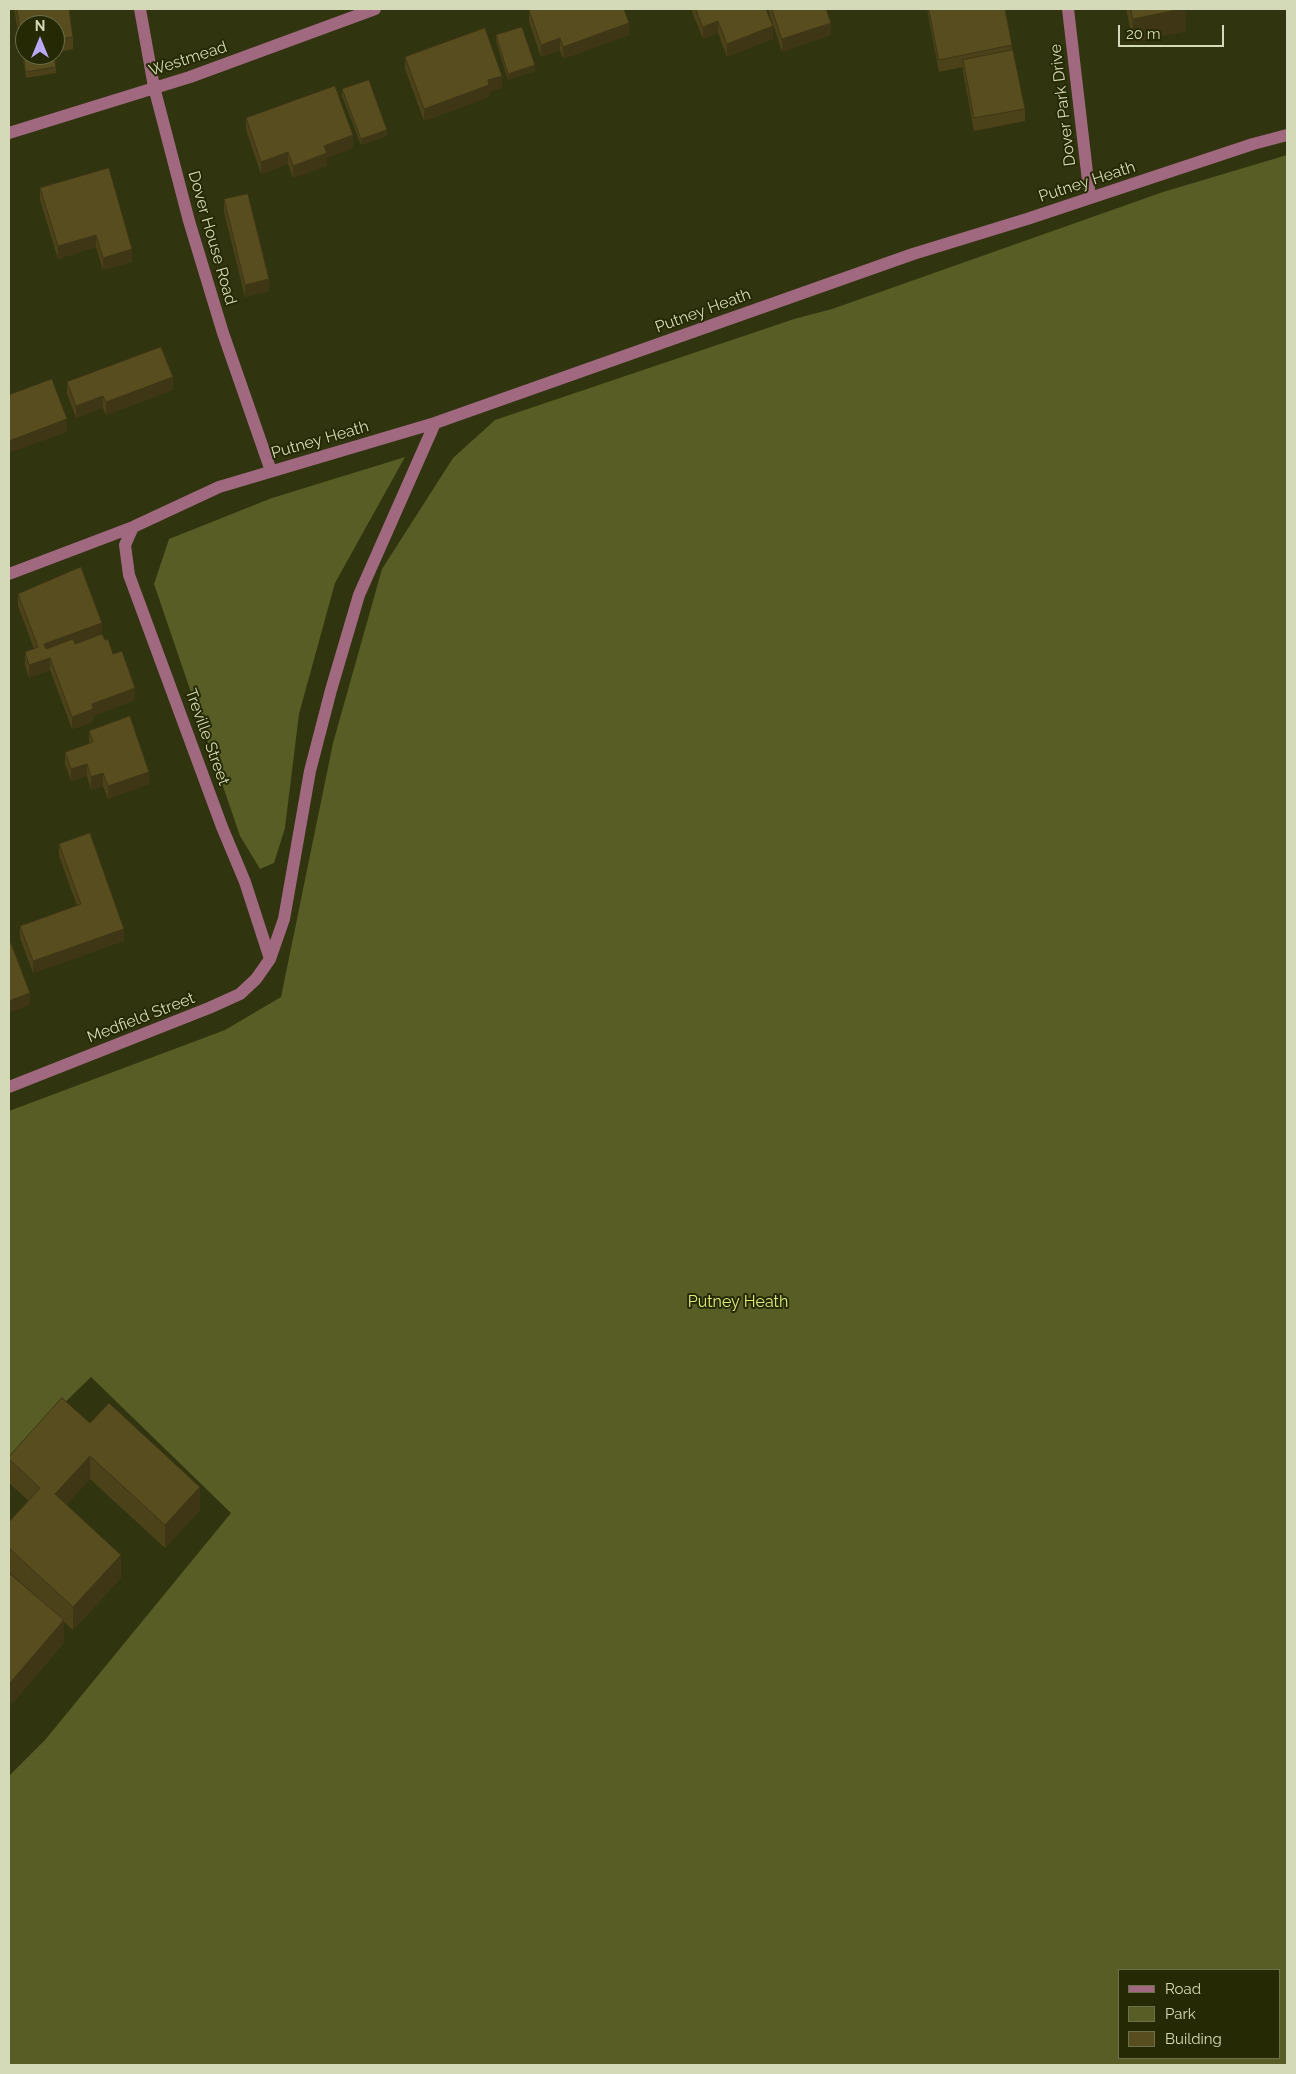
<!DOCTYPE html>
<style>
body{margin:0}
#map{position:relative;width:1296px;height:2074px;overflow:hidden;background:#30340f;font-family:Raleway,sans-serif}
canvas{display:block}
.frame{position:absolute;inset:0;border:10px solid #d4dab7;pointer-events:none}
.legend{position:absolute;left:1118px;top:1969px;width:162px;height:90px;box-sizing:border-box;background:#262a04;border:1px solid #6c704c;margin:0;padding:6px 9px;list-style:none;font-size:15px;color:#d4dab7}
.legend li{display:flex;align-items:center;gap:10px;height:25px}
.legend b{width:25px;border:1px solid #6c704c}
.north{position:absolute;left:15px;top:15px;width:50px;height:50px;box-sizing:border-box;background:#262a04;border:1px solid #6c704c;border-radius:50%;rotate:0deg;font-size:14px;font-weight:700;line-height:20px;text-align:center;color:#d4dab7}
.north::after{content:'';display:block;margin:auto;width:18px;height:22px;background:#bca9f5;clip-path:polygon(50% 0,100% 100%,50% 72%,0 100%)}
.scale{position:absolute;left:1118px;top:25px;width:106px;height:22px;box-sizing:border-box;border:2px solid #d4dab7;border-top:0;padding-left:6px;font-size:15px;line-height:18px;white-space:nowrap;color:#d4dab7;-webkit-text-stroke:4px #262a04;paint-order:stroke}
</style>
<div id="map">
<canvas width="1296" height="2074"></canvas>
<div class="frame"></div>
<ul class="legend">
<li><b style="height:6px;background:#a1697f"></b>Road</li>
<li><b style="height:14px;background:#575d24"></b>Park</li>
<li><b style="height:14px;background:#584d1e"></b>Building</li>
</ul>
<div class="north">N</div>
<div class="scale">20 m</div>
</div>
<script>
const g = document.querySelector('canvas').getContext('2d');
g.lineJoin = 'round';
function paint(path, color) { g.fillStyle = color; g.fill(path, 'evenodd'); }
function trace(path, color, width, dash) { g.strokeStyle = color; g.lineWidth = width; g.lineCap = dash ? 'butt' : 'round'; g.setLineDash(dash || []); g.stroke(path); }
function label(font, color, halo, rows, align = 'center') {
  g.font = font + ' Raleway,sans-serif'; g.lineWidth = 4; g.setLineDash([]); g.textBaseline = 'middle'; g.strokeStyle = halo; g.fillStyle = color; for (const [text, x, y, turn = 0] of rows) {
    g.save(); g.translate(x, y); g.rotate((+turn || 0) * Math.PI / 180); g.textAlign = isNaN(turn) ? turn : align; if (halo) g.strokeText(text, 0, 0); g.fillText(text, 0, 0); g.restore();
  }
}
const green = new Path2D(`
 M1287,155v1910h-1278v-289l36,-36 186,-227 -140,-136 -82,80v-346l216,-81 56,-33 52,-254 49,-174 71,-111 42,-38 299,-101 38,-10 331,-117zM1120,1970h160v88h-160z
 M405,457l-70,126 -36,131 -14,114 -11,35 -14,6 -20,-33 -86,-252 15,-45 103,-41z`);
const minor = new Path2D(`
 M140,9l14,78 35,134 34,112 48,138
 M1068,9l22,189
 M9,133l181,-56 185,-68
 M133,527l-8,18 4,30 93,252 23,55 25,77
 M9,574l124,-47 86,-40 216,-64 478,-169 114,-35 226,-75 34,-9
 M9,1087l200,-79 31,-14 16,-15 14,-20 14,-40 26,-148 21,-81 28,-95 76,-172`);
const wall = new Path2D(`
 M14,9h55l4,28v12l-18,4v-28h-30v30l31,12v6l-30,5z
 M691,9h75l7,30 -46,18 -9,-24 -15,6z
 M768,9h62l-3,1 4,25 -49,17z
 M927,9h78l7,36v5l13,59v12l-51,10 -11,-59v-5l-24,5z
 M1126,9h60v22l-53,11z
 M529,10l100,25 -66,24 -3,-9 -19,7 -12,-35z
 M496,35l39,36 -27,9 -12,-39z
 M405,57l97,31 -13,4v5l-65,24 -19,-52z
 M342,89l45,47 -26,9 -19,-49z
 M246,118l107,30 -26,10v8l-34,12 -5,-14 -27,10 -15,-44z
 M40,188l92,74 -29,8 -7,-23 -38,12 -18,-59z
 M224,199l45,92 -24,6 -21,-85z
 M67,382l106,8 -67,25 -3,-7 -27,10 -9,-24z
 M18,594l84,40 3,6 8,14 22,46 -42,16v6l-21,7 -22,-59 -21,8 -4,-13v-13l9,-3 -16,-43z
 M89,731l60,53 -41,15 -5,-13 -12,4 -4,-14 -16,5 -6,-17v-12l24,-8z
 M59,844l65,97 -91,32 -13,-35v-12l57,-20 -18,-50z
 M90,1423l110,87 -35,38 -75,-69 -24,26 55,73 -48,52 -9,-8v21l-55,64v-134l24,20 -24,-21v-50l20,-21 -20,-18v-26z`);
const shadedWall = new Path2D(`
 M1182,9h4v22l-53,11v-23z
 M718,21v12l-15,6v-12z
 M629,23v12l-66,24v-12z
 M831,23v12l-49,17v-13z
 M773,26v13l-46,18v-13z
 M560,38v12l-19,7v-12z
 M535,65v6l-27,9v-6z
 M502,76v12l-13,4v5l-65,24v-12l64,-29z
 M387,130v6l-26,9v-6z
 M353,135v13l-26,10v8l-34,12v-12l31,-20z
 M288,152v12l-27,10v-12z
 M96,235v12l-38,12v-13z
 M132,249v13l-29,8v-12z
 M269,279v12l-24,6v-12z
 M173,377v13l-67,25v-13z
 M103,396v12l-27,10v-12z
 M67,419v13l-58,21v-12z
 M102,623v13l-58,20v-12z
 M50,658v12l-21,8v-13z
 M135,688v12l-42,16v6l-21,7v-12l20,-13z
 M87,764v12l-16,5v-12z
 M149,772v12l-41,15v-13z
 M103,773v13l-12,4v-13z
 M124,929v12l-91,32v-12z
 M30,993v12l-21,8v-12z
 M90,1456v23l-35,39v-24z
 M200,1487v23l-35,38v-23z
 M121,1555v23l-48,52v-23z
 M64,1620v23l-55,64v-23z`);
const building = new Path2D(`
 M17,9h52l4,28 -18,3v-15h-30v21h-2z
 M532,9h92l5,14 -66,24 -3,-9 -19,7 -12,-35z
 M696,9h70l7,17 -46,18 -9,-23 -15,6z
 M772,9h54l5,14 -49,16z
 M929,9h76l7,36 -73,15z
 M1131,9h51l-49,10z
 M522,27l13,38 -27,9 -12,-39z
 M485,28l17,48 -14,4 1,5 -65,24 -19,-52z
 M1013,50l12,59 -51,9 -11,-58z
 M23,52h2v3h29l2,12 -30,5z
 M369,80l18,50 -26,9 -19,-50z
 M335,86l18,49 -29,11 3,7 -34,13 -5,-14 -27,10 -15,-44z
 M109,168l23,81 -29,9 -7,-23 -38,11 -18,-58z
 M248,194l21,85 -24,6 -21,-86z
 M161,347l12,30 -67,25 -3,-6 -27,10 -9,-24z
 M52,379l15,40 -58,22v-46z
 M81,567l21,56 -58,21 2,5 27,-10 2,5 27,-10 3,6 3,-1 5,15 9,-3 13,37 -43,16 1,5 -21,8 -22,-59 -21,7 -4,-13 13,-5 -20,-53z
 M130,716l19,56 -41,14 -5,-13 -12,4 -4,-13 -16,5 -6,-17 28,-10 -4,-11z
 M90,833l34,96 -91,32 -13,-35 61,-22 -22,-60z
 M11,943l19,50 -21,8v-57z
 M62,1398l28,25 19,-20 91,84 -35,38 -75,-69 -35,38 66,61 -48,52 -64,-59v-26l31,-34 -31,-29v-2z
 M9,1573l55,47 -55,64z`);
const streetNames = [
 ["Westmead",188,59,-18],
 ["Dover Park Drive",1063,105,-97],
 ["Putney Heath",1087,182,-18],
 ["Dover House Road",212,238,74],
 ["Putney Heath",703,311,-20],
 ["Putney Heath",320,440,-16],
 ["Treville Street",207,737,70],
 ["Medfield Street",141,1018,-21]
];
const parkNames = [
 ["Putney Heath",738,1302]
];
paint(green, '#575d24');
trace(minor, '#a1697f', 12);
paint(wall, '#4c421a');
paint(shadedWall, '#3e3615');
paint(building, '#584d1e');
trace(building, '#3e3615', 1);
label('16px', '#d4dab7', '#262a04', streetNames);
label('16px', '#ddec79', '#262a04', parkNames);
</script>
